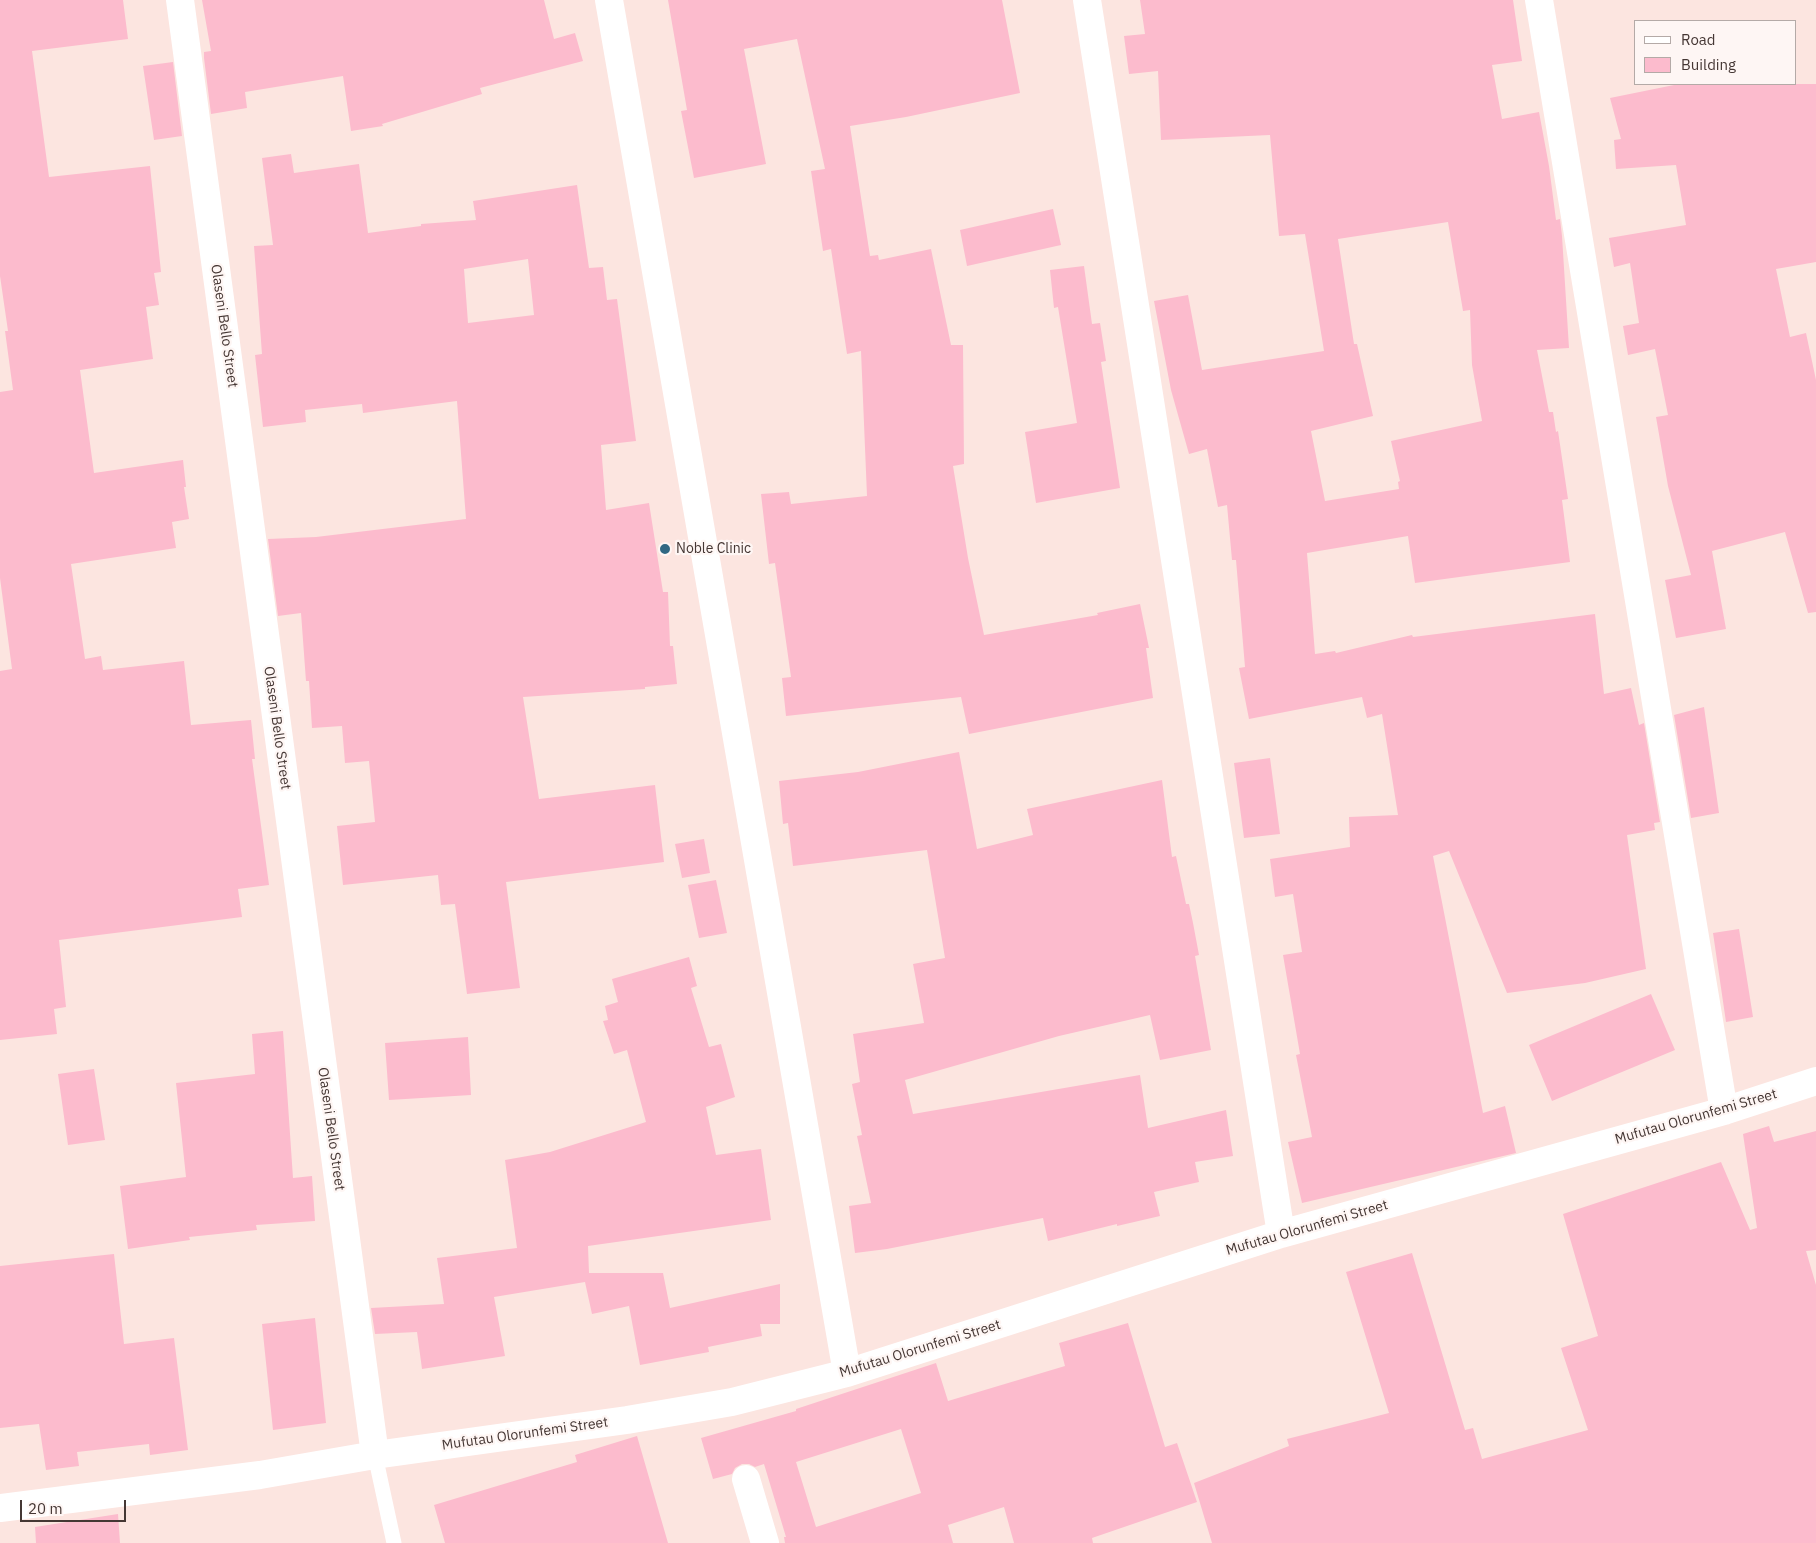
<!DOCTYPE html>
<style>
body{margin:0}
#map{position:relative;width:1816px;height:1543px;overflow:hidden;background:#fce5e0;font-family:"IBM Plex Sans",sans-serif}
canvas{display:block}
.legend{position:absolute;left:1634px;top:20px;width:162px;height:65px;box-sizing:border-box;background:#fef6f4;border:1px solid #b4aaa7;margin:0;padding:6px 9px;list-style:none;font-size:15px;color:#453734}
.legend li{display:flex;align-items:center;gap:10px;height:25px}
.legend b{width:25px;border:1px solid #b4aaa7}
.scale{position:absolute;left:20px;top:1500px;width:106px;height:22px;box-sizing:border-box;border:2px solid #453734;border-top:0;padding-left:6px;font-size:15px;line-height:18px;white-space:nowrap;color:#453734;-webkit-text-stroke:4px #fef6f4;paint-order:stroke}
</style>
<div id="map">
<canvas width="1816" height="1543"></canvas>
<ul class="legend">
<li><b style="height:6px;background:#fff"></b>Road</li>
<li><b style="height:14px;background:#fcbbcd"></b>Building</li>
</ul>
<div class="scale">20 m</div>
</div>
<script>
const g = document.querySelector('canvas').getContext('2d');
g.lineJoin = 'round';
function paint(path, color) { g.fillStyle = color; g.fill(path, 'evenodd'); }
function trace(path, color, width, dash) { g.strokeStyle = color; g.lineWidth = width; g.lineCap = dash ? 'butt' : 'round'; g.setLineDash(dash || []); g.stroke(path); }
function label(font, color, halo, rows, align = 'center') {
  g.font = font + ' "IBM Plex Sans",sans-serif'; g.lineWidth = 4.5; g.setLineDash([]); g.textBaseline = 'middle'; g.strokeStyle = halo; g.fillStyle = color; for (const [text, x, y, turn = 0] of rows) {
    g.save(); g.translate(x, y); g.rotate((+turn || 0) * Math.PI / 180); g.textAlign = isNaN(turn) ? turn : align; if (halo) g.strokeText(text, 0, 0); g.fillText(text, 0, 0); g.restore();
  }
}
const building = new Path2D(`
 M0,0h123l5,39 -96,12 17,126 101,-11 11,106 -7,1 5,32 -13,2 7,52 -73,11 14,103 89,-13 3,27h-2l5,32 -17,3 4,26 -105,16 14,95 16,-3 2,14 81,-9 7,64 60,-5 4,39h-3l17,126 -31,4 4,28 -183,23 7,67 -12,2 3,25 -57,6v-369l12,-2 -12,-91v-186l13,-2 -8,-59h3l-8,-55z
 M202,0h342l10,39 21,-6 8,28 -103,27 2,6 -100,30 1,2 -32,5 -8,-55 -98,16 2,16 -36,6 -7,-56v-6l7,-1z
 M668,0h334l18,93 -114,24 -56,9 20,130 8,-1 1,5 52,-11 20,96h12l1,119 -11,2 15,92 16,77 114,-20 -1,-2 43,-9 9,44h-3l7,50 -184,36 -8,-37 -175,19 -4,-38 9,-1 -16,-114 -6,1 -8,-70 28,-2 2,12 76,-8 -6,-145 -14,3 -16,-105 -8,2 -12,-80 14,-2 -28,-130 -53,10 22,115 -72,14 -13,-67 6,-1z
 M1140,0h373l9,61 -30,4 10,54 37,-7 10,54 7,54 4,-1 2,17 7,112 -32,2 12,62h4l3,20 2,-1 10,68 -6,1 8,62 -155,21 -7,-47 -101,17 8,101 20,-3 1,2 76,-18 1,2 182,-23 9,80 27,-6 8,37 5,-2 16,99 -6,1 1,7 -28,5 19,134 -61,14 -78,10 -58,-142 -16,5 50,257 22,-7 11,47 -214,50 -14,-61 24,-5 -16,-82 4,-1 -17,-99 19,-3 -9,-58 -18,3 -5,-38 80,-12 -1,-30 49,-2 -16,-101 -15,4 -5,-21 -113,22 -10,-51 6,-1 -9,-107h-4l-5,-55 -9,2 -11,-58 -18,5 -18,-64 -17,-89 34,-6 14,75 122,-19 -19,-117 -26,2 -9,-101 -109,5 -3,-69 -29,3 -5,-38 21,-2zM1448,222l15,89 7,-1 2,55 10,56 -91,20 9,40 -2,1 1,7 -74,12 -14,-70 62,-15 -16,-72h-3l-16,-105z
 M173,62l9,74 -28,4 -11,-74z
 M1679,84h137v178l-40,7 14,68 16,-4 10,47v232l-8,1 -23,-81 -73,19 14,78 -50,9 -11,-58 26,-5 -23,-89 -12,-69 12,-2 -13,-66 -27,6 -5,-29 16,-3 -9,-60 -16,4 -5,-29 77,-13 -10,-60 -60,4 -2,-29 7,-1 -11,-41z
 M291,154l3,19 65,-9 9,69 53,-7v-2l55,-4 -3,-19 104,-16 12,83 14,-1 4,33 10,-1 19,142 -35,4 5,65 43,-7 14,89h5l2,54h3l4,38 -32,3v2l-122,8 16,102 116,-14 9,77 -158,20 14,106 -53,6 -12,-90 -14,1 -3,-30 -95,10 -6,-59 38,-4 -6,-61 -24,2 -3,-37 -30,2 -3,-47h-3l-5,-68 -23,3 -10,-77 48,-2 150,-18 -9,-118 -94,12 -1,-9 -57,6 1,12 -43,5 -8,-72 7,-1 -8,-108 19,-1 -11,-87zM528,259l6,56 -66,8 -4,-54z
 M1053,209l8,36 -94,21 -7,-36z
 M1084,266l8,58 8,-1 6,38 -5,1 19,126 -84,15 -11,-71 52,-9 -19,-116 -4,1 -4,-38z
 M1704,707l15,106 -28,5 -17,-103z
 M959,752l18,97 56,-14 -6,-26 135,-29 10,77 4,-1 10,48h3l4,19 6,32 -4,1 16,94 -51,10 -10,-45 -91,21 -154,44 8,34 227,-39 8,53 78,-18 7,46 -38,6 4,20 -45,10 6,24 -43,10v-2l-69,17 -5,-23 -156,31 -32,4 -6,-47 22,-3 -14,-67 5,-1 -10,-51 8,-2 -7,-48 71,-11 -11,-59 32,-6 -18,-108 -134,16 -5,-43 -5,1 -4,-43 79,-9z
 M1270,758l10,76 -36,4 -10,-75z
 M704,839l6,34 -28,5 -7,-34z
 M716,880l11,53 -28,5 -11,-53z
 M1739,929l14,88 -27,5 -13,-89z
 M689,957l8,29 -6,2 18,59 12,-3 14,53 -29,10 10,48 45,-6 10,71 -183,26 1,27h74l7,35 110,-24v40h-20l2,12 -54,11 1,5 -69,13 -11,-59 -37,8 -7,-32 -91,15 11,59 -83,13 -5,-37 -42,2 -4,-26 73,-4 -7,-46 80,-10 -12,-88 45,-8 96,-30 -19,-72 -13,4 -11,-33 5,-1 -3,-14 13,-4 -6,-23z
 M1651,994l24,56 -123,51 -23,-56z
 M283,1031l10,147 19,-2 3,45 -59,4 1,5 -68,7 1,3 -62,9 -8,-63 66,-9 -10,-94 79,-9 -3,-40z
 M468,1037l3,58 -82,5 -4,-57z
 M94,1069l11,71 -37,5 -10,-71z
 M1769,1126l5,16 42,-11v119l-10,1 10,34v258h-604l-18,-60 95,-37 -2,-7 102,-26 -43,-141 66,-19 53,177 8,-2 9,31 106,-29 -27,-82 37,-12 -35,-122 158,-52 29,68 7,-2 -14,-94z
 M114,1254l10,90 50,-6 14,112 -38,5 -1,-11 -72,8 2,14 -33,4 -7,-46 -39,4v-162z
 M315,1318l11,105 -53,7 -11,-106z
 M1128,1323l37,124 12,-4 20,59 -105,36 1,5h-79l-10,-36 -56,18 5,18h-168l-1,-6h2l-22,-73 -9,3 -6,-3h-7l-7,4 -3,6 -19,5 -12,-41 95,-27v-2l140,-46 12,38 117,-35 -6,-23zM901,1429l20,64 -105,34 -20,-65z
 M637,1436l31,107h-223l-11,-38 143,-43 -2,-7z
 M118,1514l2,29h-84l-1,-16z`);
const lane = new Path2D(`
 M375,1455l19,88`);
const street = new Path2D(`
 M180,0l195,1455
 M609,0l238,1373
 M1087,0l194,1234
 M1539,0l185,1111
 M746,1479l19,64
 M0,1508l260,-33 115,-20 252,-35 105,-18 115,-29 434,-139 443,-123 92,-30`);
const markers = [
 [665,549,6,"#316883"]
];
const streetNames = [
 ["Olaseni Bello Street",224,326,82],
 ["Olaseni Bello Street",277,728,82],
 ["Mufutau Olorunfemi Street",1696,1117,-16],
 ["Olaseni Bello Street",331,1129,82],
 ["Mufutau Olorunfemi Street",1307,1228,-16],
 ["Mufutau Olorunfemi Street",920,1349,-17],
 ["Mufutau Olorunfemi Street",525,1434,-8]
];
const poiNames = [
 ["Noble Clinic",676,549]
];
paint(building, '#fcbbcd');
trace(lane, '#fff', 15);
trace(street, '#fff', 28);
for (const [x, y, r, color] of markers) { const dot = new Path2D(); dot.arc(x, y, r, 0, 2 * Math.PI); g.fillStyle = color; g.fill(dot); trace(dot, '#fef6f4', 2); }
label('14px', '#453734', '#fef6f4', streetNames);
label('14px', '#453734', '#fef6f4', poiNames, 'left');
</script>
